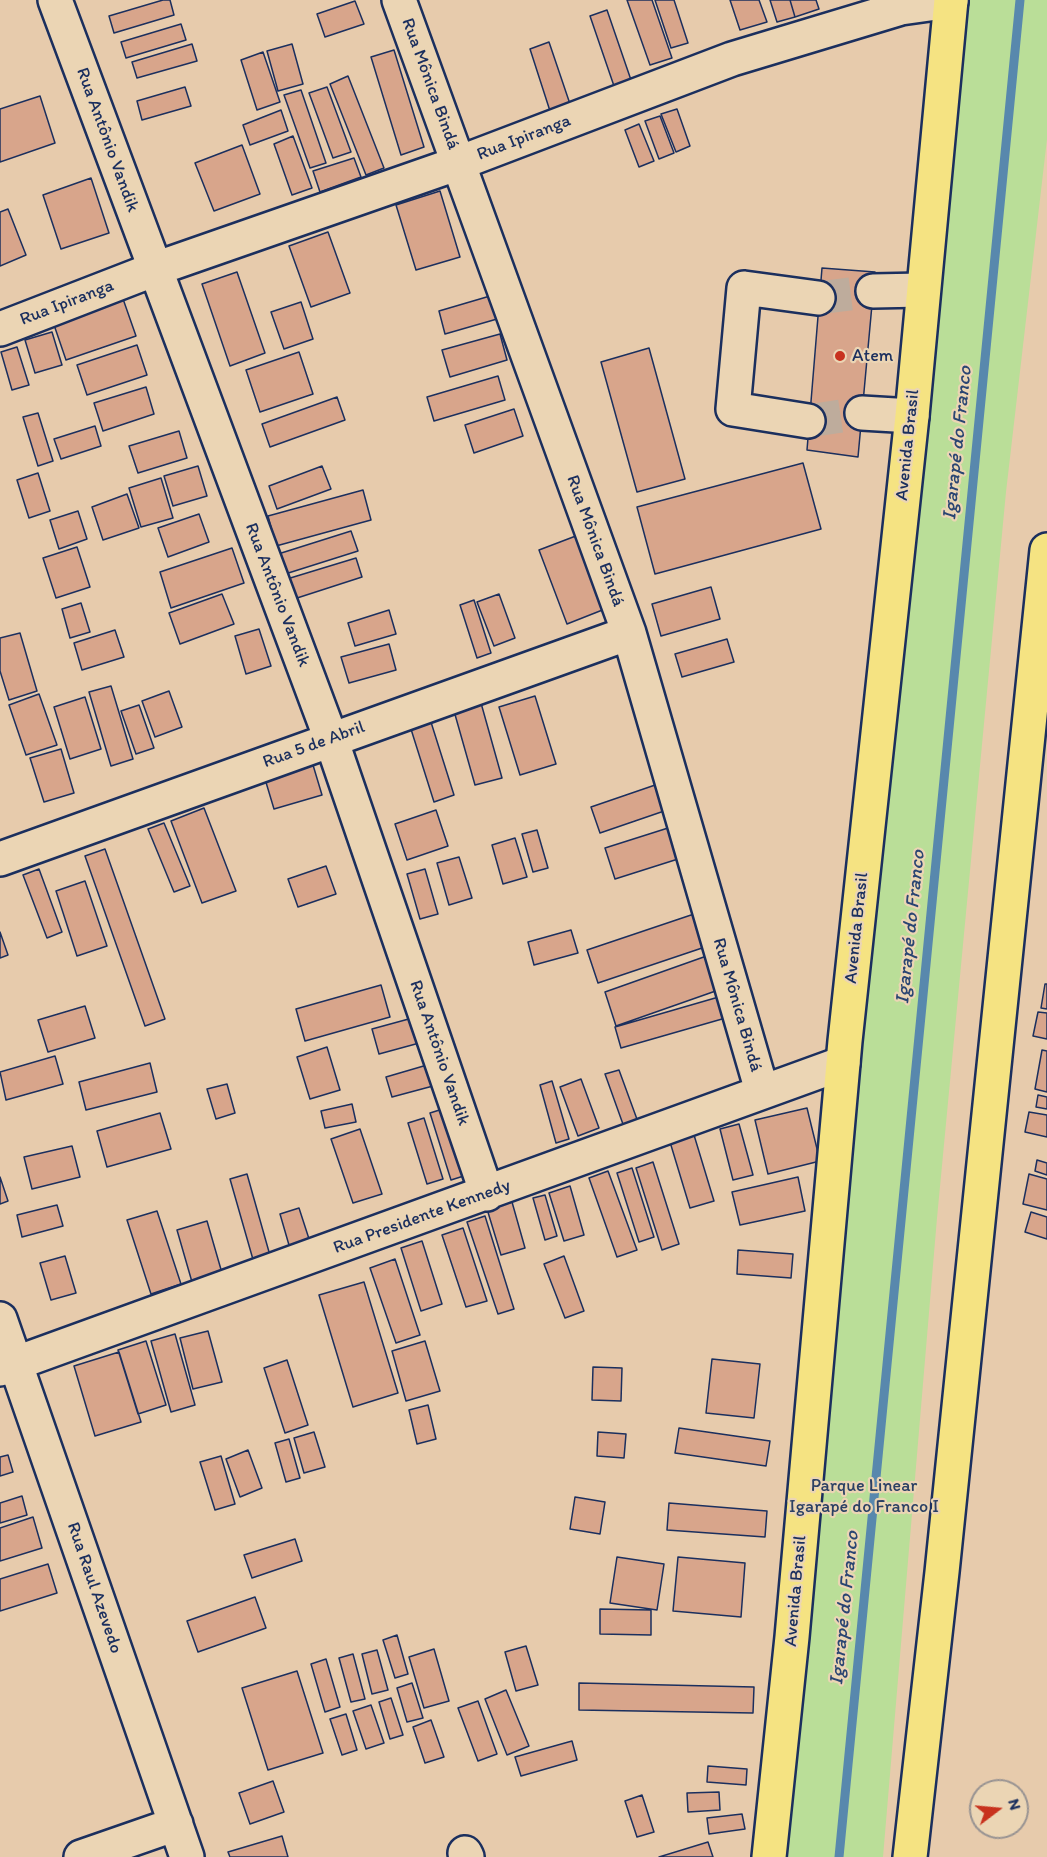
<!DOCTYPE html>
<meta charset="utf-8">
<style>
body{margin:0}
#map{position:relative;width:1047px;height:1857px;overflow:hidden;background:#e7cbac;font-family:Itim,sans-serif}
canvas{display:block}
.north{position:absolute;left:969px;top:1779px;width:60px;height:60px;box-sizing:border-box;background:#ebd5b4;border:2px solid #989392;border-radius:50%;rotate:74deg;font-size:16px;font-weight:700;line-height:24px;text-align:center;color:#1b2f5e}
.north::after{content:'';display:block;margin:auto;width:21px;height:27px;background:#c8321e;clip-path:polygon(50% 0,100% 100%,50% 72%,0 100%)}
</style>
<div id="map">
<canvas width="1047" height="1857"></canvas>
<div class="north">N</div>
</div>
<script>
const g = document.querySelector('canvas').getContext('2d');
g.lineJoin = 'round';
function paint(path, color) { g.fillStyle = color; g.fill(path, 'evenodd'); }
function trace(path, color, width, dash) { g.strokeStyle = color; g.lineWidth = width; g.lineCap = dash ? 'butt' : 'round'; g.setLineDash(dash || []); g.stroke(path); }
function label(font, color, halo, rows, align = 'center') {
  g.font = font + ' Itim,sans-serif'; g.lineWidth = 4.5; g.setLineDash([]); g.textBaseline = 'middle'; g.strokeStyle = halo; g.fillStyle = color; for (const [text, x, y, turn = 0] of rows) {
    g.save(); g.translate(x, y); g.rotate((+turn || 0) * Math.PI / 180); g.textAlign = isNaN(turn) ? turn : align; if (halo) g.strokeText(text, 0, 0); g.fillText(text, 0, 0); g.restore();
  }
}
const green = new Path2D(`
 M966,0h81v139l-41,353 -69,726 -54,639h-98l30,-368z`);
const stream = new Path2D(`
 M839,1857l181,-1857`);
const building = new Path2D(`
 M163,0h7l4,15 -60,18 -5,-17z
 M627,0h25l20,58 -22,7z
 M655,0h19l14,43 -17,5z
 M730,0h29l8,22 -27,8z
 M770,0h20l5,17 -18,5z
 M790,0h26l3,9 -24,8z
 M355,1l9,23 -39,13 -8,-23z
 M607,10l24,70 -17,6 -24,-70z
 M181,24l5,16 -60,18 -5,-16z
 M549,42l21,62 -20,7 -20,-62z
 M192,44l5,17 -60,17 -5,-16z
 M292,44l11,40 -25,7 -11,-40z
 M394,50l30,97 -23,8 -30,-98z
 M263,52l17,50 -23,8 -16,-50z
 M348,76l36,92 -18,7 -36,-91z
 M185,87l6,19 -49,14 -5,-19z
 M327,87l24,65 -18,6 -24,-65z
 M301,90l25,73 -16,5 -26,-73z
 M40,96l15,47 -55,19v-53z
 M677,109l13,37 -14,6 -15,-38z
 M281,110l7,21 -38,14 -7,-20z
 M660,116l14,37 -15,6 -14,-38z
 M639,124l15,37 -15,6 -14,-37z
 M293,136l19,52 -20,7 -18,-51z
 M242,145l18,49 -46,17 -19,-48z
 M354,158l7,19 -41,15 -7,-21z
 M91,178l18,55 -48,16 -18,-54z
 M440,191l20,66 -44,13 -20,-65z
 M8,209l18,46 -26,11v-54z
 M328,232l22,61 -39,14 -22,-61z
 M822,268l53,4 -17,185 -51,-7z
 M237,272l28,81 -35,13 -28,-82z
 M122,296l14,40 -70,24 -14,-41z
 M490,296l7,23 -52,15 -6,-23z
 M301,302l12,37 -29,10 -13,-37z
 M52,332l10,33 -27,8 -10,-33z
 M500,334l7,26 -57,17 -8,-27z
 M137,345l10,30 -60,20 -10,-30z
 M17,347l12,38 -17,5 -11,-38z
 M649,348l36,131 -48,13 -36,-130z
 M299,352l14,42 -53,18 -14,-42z
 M498,376l7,24 -71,21 -7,-24z
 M146,387l8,27 -51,17 -9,-28z
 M337,397l8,23 -75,27 -8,-23z
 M514,409l9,27 -49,17 -9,-28z
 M38,413l15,48 -15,5 -15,-49z
 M95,426l6,20 -40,13 -7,-20z
 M179,431l8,27 -49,15 -9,-27z
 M803,463l18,66 -166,45 -18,-67z
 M198,466l9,30 -34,10 -9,-30z
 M322,466l9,23 -54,20 -8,-23z
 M38,473l12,38 -21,7 -12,-38z
 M161,478l12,40 -32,9 -12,-39z
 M363,490l8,30 -95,26 -8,-30z
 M127,494l12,34 -36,12 -11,-33z
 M78,511l9,28 -28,10 -9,-29z
 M199,514l10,28 -41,15 -10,-29z
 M351,531l7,20 -76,24 -7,-20z
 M581,534l29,73 -43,17 -28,-74z
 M77,547l13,40 -34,11 -13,-40z
 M232,548l12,35 -73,25 -11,-36z
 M356,558l6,19 -68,22 -7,-20z
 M711,587l9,32 -59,17 -9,-32z
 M222,594l12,30 -54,20 -11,-31z
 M499,594l16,44 -21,8 -17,-44z
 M474,600l17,53 -14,5 -17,-53z
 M81,603l9,29 -20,6 -8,-29z
 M389,610l7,24 -41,12 -7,-23z
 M259,629l12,37 -25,8 -11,-38z
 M115,630l9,27 -42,13 -8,-27z
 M20,633l17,58 -28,9 -9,-29v-33z
 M727,639l7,23 -52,15 -7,-23z
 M389,644l7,26 -47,13 -8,-26z
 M111,686l22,73 -22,7 -22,-74z
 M169,691l13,36 -27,10 -13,-36z
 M39,694l18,51 -31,10 -17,-50z
 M535,696l21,68 -36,11 -21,-68z
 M85,697l16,52 -31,10 -16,-52z
 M481,703l21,75 -27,7 -21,-74z
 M139,705l15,43 -18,6 -15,-43z
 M430,719l24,76 -20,7 -24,-76z
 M61,749l13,44 -30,9 -14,-44z
 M313,765l9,30 -48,14 -9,-30z
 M661,783l9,26 -70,24 -9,-26z
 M204,808l32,83 -34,12 -31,-82z
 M436,810l12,36 -41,14 -12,-36z
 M164,823l26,63 -16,6 -26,-63z
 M668,828l10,31 -63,20 -10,-31z
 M537,830l11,38 -15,4 -11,-38z
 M515,838l12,39 -24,7 -11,-39z
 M105,849l60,170 -20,7 -60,-170z
 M459,857l13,41 -23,7 -12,-42z
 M326,866l10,28 -38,13 -10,-28z
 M39,869l23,63 -15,6 -24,-63z
 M425,869l13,45 -18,5 -13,-45z
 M85,881l22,65 -30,10 -21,-65z
 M700,912l11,33 -113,38 -11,-33z
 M571,930l7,23 -44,12 -6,-23z
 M0,932l8,23 -8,3z
 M715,953l12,34 -111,39 -11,-34z
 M1045,984h2v25l-6,-1z
 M381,985l9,32 -85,24 -9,-32z
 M729,994l7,21 -115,33 -6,-21z
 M85,1006l10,32 -47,14 -10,-32z
 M1038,1012l9,1v26l-14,-3z
 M416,1017l7,25 -44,12 -7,-25z
 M327,1047l13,43 -30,9 -13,-42z
 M1042,1050l5,1v41l-12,-3z
 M55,1056l8,28 -57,16 -6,-28z
 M150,1063l7,29 -71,18 -7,-28z
 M427,1065l6,21 -41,11 -6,-20z
 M619,1070l19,52 -14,5 -19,-53z
 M581,1079l18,49 -21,8 -18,-49z
 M552,1081l17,58 -13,4 -16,-58z
 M227,1084l8,29 -19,6 -9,-30z
 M1038,1095l9,2v12l-11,-2z
 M352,1104l4,18 -31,6 -4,-17z
 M449,1107l21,67 -19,6 -21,-67z
 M807,1108l13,53 -52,13 -13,-54z
 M1029,1112l18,3v22l-22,-5z
 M160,1113l11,36 -64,18 -10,-36z
 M424,1118l19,61 -16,5 -19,-61z
 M739,1124l14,51 -20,5 -13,-51z
 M360,1129l22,65 -29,9 -22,-64z
 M694,1135l20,66 -24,7 -20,-66z
 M72,1146l8,31 -48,12 -8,-32z
 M1037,1160l10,3v12l-12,-4z
 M653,1162l26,82 -17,6 -26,-82z
 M632,1168l22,69 -15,5 -22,-69z
 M608,1171l29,79 -20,7 -28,-79z
 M247,1174l24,85 -17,4 -24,-84z
 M1029,1174l18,5v31l-24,-6z
 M0,1177l8,24 -8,3z
 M798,1177l7,34 -65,14 -8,-33z
 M570,1186l14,49 -20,6 -15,-48z
 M545,1195l12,41 -12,4 -12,-42z
 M512,1202l13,46 -24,7 -14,-46z
 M57,1205l6,21 -41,11 -5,-22z
 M299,1208l12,37 -20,7 -11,-38z
 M157,1211l24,73 -30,10 -24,-74z
 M1031,1212l16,5v22l-22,-7z
 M485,1216l29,93 -16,5 -31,-92z
 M207,1221l15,52 -30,9 -15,-52z
 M463,1228l24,73 -21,6 -24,-72z
 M422,1241l20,63 -21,7 -20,-63z
 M738,1250l55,4 -2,24 -54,-4z
 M65,1256l11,37 -25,7 -11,-37z
 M564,1256l20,55 -19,7 -21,-54z
 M395,1259l25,76 -24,8 -26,-75z
 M364,1282l34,111 -45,14 -34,-112z
 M208,1331l14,51 -29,7 -13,-51z
 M175,1334l20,71 -24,7 -20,-71z
 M146,1341l20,64 -28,9 -20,-64z
 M425,1341l15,50 -34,10 -14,-50z
 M119,1352l22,70 -46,14 -21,-70z
 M712,1359l48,5 -6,54 -48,-5z
 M287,1360l21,65 -23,8 -21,-65z
 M593,1367l29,1 -1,33 -29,-1z
 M428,1405l8,34 -19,5 -8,-34z
 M679,1428l91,13 -4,25 -91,-13z
 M314,1432l11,35 -21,6 -10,-35z
 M598,1432l28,2 -2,24 -27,-2z
 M289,1439l11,39 -14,4 -11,-39z
 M248,1450l14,38 -22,9 -14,-38z
 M8,1455l5,17 -13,4v-19z
 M221,1456l14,48 -20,6 -15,-48z
 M22,1496l5,19 -27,8v-20z
 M575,1497l30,5 -5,32 -30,-5z
 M669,1503l98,8 -2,26 -98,-7z
 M33,1517l9,31 -42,13v-33z
 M295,1539l7,22 -50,17 -8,-23z
 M617,1557l47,7 -7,46 -47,-7z
 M678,1557l67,6 -4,54 -68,-6z
 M48,1564l9,29 -57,18v-32z
 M255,1597l11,31 -68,24 -11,-31z
 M600,1609l51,1v25l-51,-1z
 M397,1635l11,39 -13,4 -12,-38z
 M526,1646l12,39 -22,6 -11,-39z
 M434,1649l15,52 -25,7 -15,-51z
 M377,1650l11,40 -16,4 -10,-40z
 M353,1654l12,45 -14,3 -12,-44z
 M326,1659l14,48 -15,5 -14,-48z
 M297,1671l26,82 -55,17 -26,-82z
 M412,1683l11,35 -16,4 -10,-34z
 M579,1683l175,4 -1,26 -174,-3z
 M506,1690l23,56 -22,9 -22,-56z
 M391,1698l12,37 -13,4 -11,-37z
 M478,1701l19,53 -19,7 -20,-53z
 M371,1705l13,38 -18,6 -13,-38z
 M346,1714l11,36 -15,5 -12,-36z
 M431,1720l13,37 -19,6 -12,-36z
 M572,1741l5,19 -56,16 -6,-19z
 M708,1766l39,3 -1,16 -39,-3z
 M273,1781l11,31 -34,12 -11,-31z
 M719,1792l1,18 -32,2 -1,-19z
 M642,1795l12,37 -17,5 -12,-36z
 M742,1814l3,15 -36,5 -2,-16z
 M282,1836l6,21h-58l-2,-5z
 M708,1842l5,15h-54z`);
const minorTunnel = new Path2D(`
 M818,298l55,-7
 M808,421l54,-8`);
const minor = new Path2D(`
 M55,0l276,739 156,455
 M399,0l230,633 133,458
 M873,291l49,-1
 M0,329l155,-60 304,-106 273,-104 169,-51 50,-7
 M862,413l50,3
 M808,421l-75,-12 11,-121 74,10
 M0,859l629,-226
 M0,1319l187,538
 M0,1369l843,-306
 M465,1853l2,4
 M81,1857l95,-33`);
const highway = new Path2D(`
 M769,1857l23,-220 53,-596 67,-625 39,-416
 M910,1857l32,-285 105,-1022`);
const markers = [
 [840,356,6,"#c8321e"]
];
const streetNames = [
 ["Rua Mônica Bindá",430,84,70],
 ["Rua Ipiranga",524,138,-21],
 ["Rua Antônio Vandik",107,140,70],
 ["Rua Ipiranga",67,303,-21],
 ["Avenida Brasil",908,445,-84],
 ["Rua Mônica Bindá",595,541,70],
 ["Rua Antônio Vandik",277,595,69],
 ["Rua 5 de Abril",314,745,-20],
 ["Avenida Brasil",857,928,-84],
 ["Rua Mônica Bindá",737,1005,74],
 ["Rua Antônio Vandik",439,1053,71],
 ["Rua Presidente Kennedy",422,1217,-20],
 ["Rua Raul Azevedo",94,1588,71],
 ["Avenida Brasil",796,1591,-85]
];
const poiNames = [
 ["Atem",852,356]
];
const parkNames = [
 ["Parque Linear",864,1486],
 ["Igarapé do Franco I",864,1507]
];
const waterNames = [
 ["Igarapé do Franco",958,443,-84],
 ["Igarapé do Franco",911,927,-84],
 ["Igarapé do Franco",845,1608,-84]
];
paint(green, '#bade98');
trace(stream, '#5888ad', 9);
paint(building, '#d8a58b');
trace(building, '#1b2f5e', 1.5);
trace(minorTunnel, '#beac9c', 33, [33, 16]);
trace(minor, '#1b2f5e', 38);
trace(highway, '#1b2f5e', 38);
trace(minor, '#ebd5b4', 33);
trace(highway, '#f5e382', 33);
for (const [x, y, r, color] of markers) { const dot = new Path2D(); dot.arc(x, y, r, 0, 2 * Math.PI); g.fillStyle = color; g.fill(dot); trace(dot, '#ebd5b4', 2); }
label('18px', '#1b2f5e', '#ebd5b4', streetNames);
label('18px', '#1b2f5e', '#ebd5b4', poiNames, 'left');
label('18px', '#2b4064', '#ebd5b4', parkNames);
label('italic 20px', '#2a4572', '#ebd5b4', waterNames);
</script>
